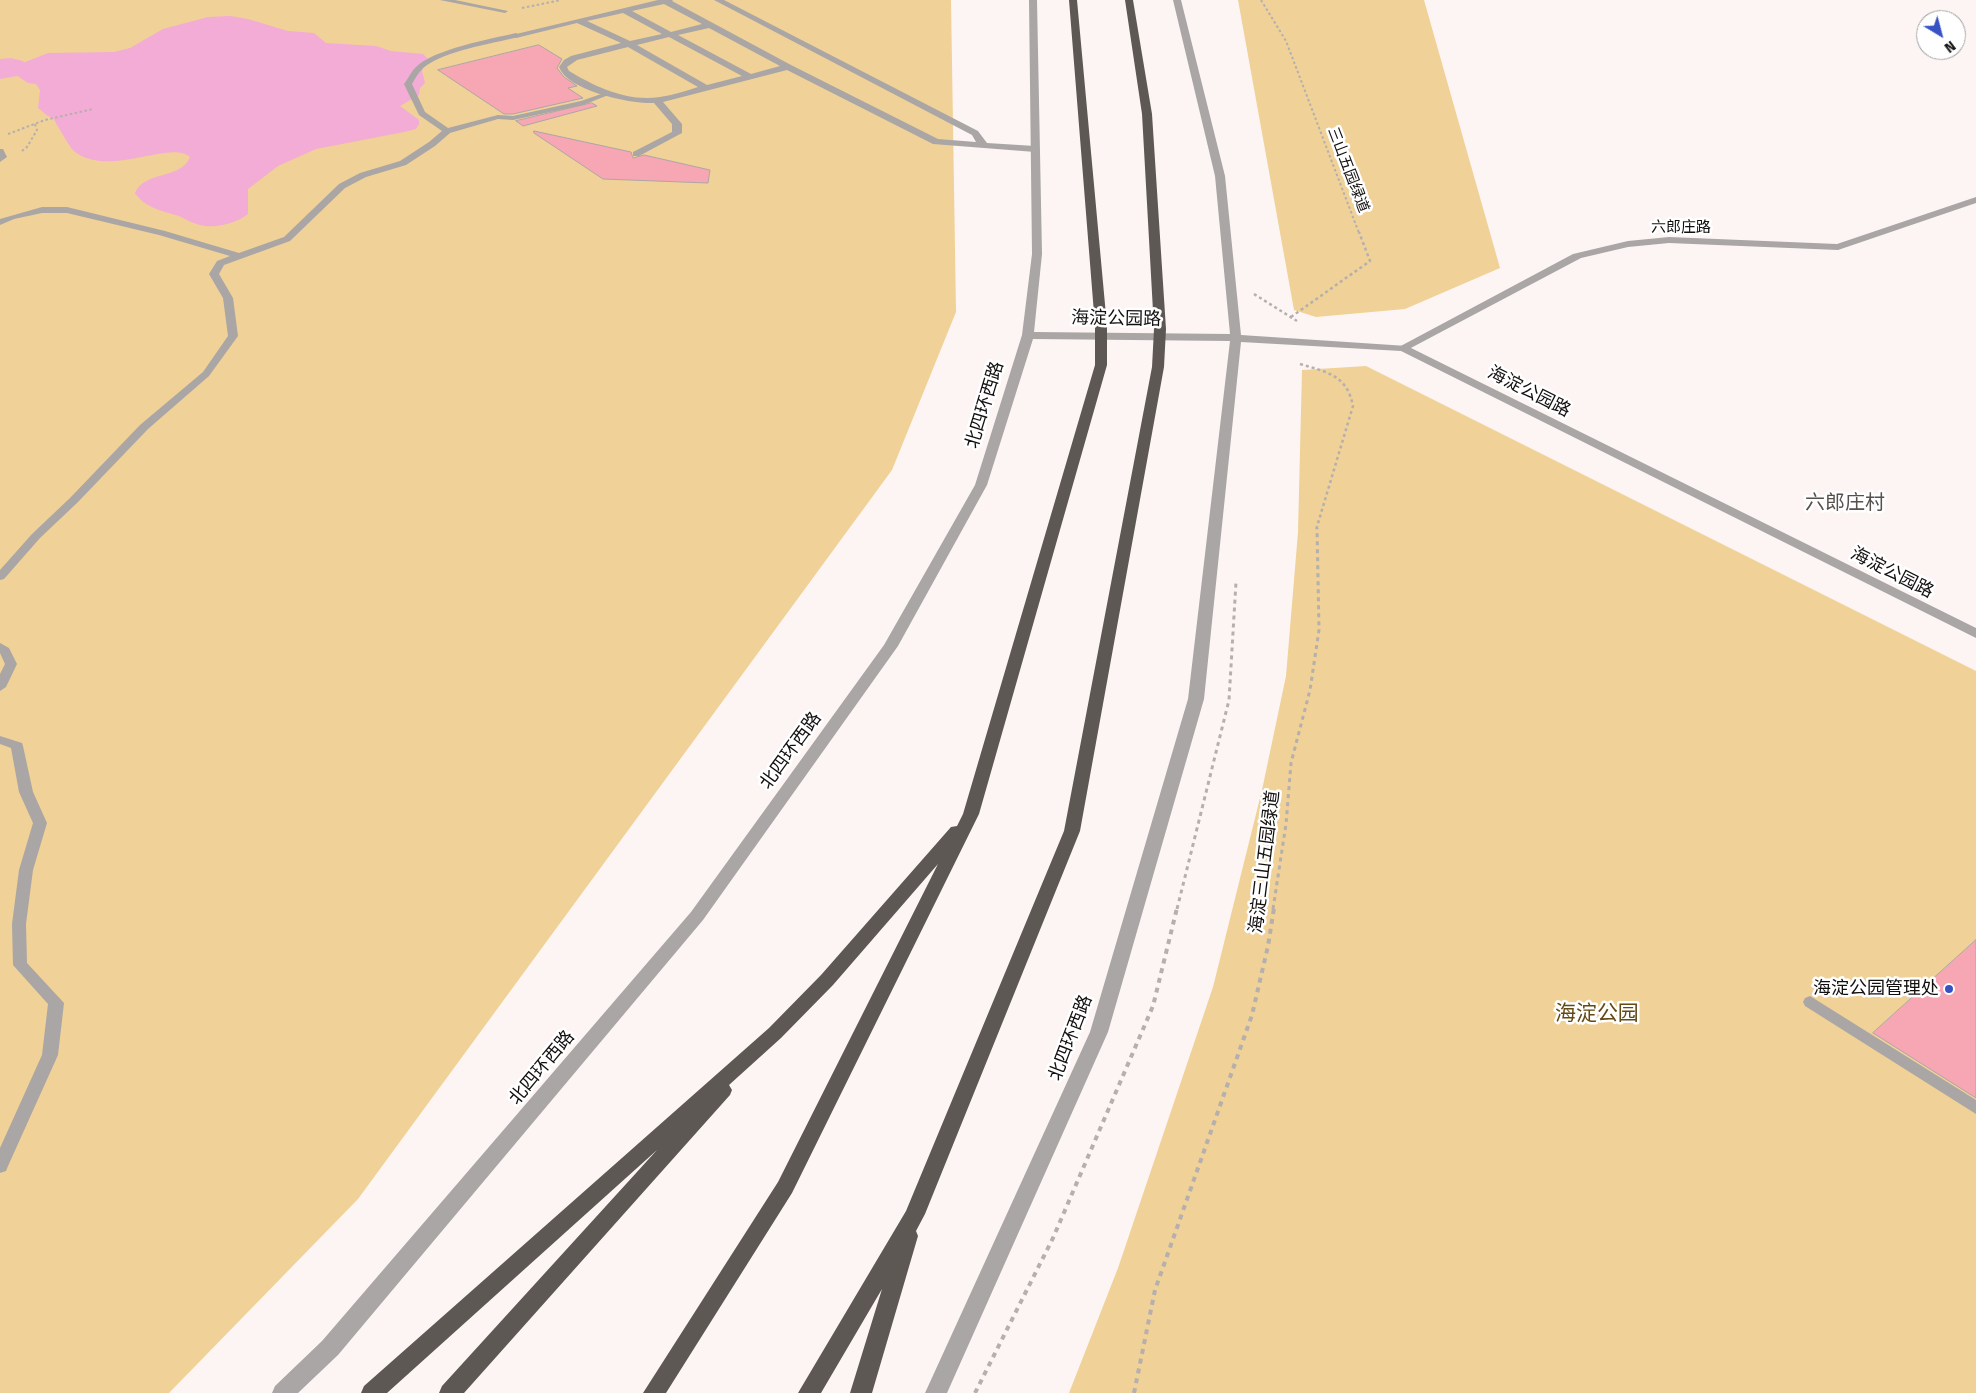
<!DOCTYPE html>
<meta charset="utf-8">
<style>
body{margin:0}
#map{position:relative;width:1976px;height:1393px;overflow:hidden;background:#fdf5f4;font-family:"Fira Sans",sans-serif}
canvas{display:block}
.north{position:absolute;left:1916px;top:10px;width:50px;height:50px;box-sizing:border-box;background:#fff;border:1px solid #a09f9f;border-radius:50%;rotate:143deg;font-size:14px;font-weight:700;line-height:20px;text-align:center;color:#12100f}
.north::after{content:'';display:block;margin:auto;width:18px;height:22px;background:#3852c4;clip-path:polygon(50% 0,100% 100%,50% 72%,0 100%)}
</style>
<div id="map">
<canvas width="1976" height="1393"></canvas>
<div class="north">N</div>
</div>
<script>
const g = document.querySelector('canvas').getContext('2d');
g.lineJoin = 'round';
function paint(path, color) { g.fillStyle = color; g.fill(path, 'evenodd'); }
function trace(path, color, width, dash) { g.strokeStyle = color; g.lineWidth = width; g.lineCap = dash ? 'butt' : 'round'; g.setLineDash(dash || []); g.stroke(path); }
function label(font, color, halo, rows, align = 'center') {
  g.font = font + ' "Fira Sans","Noto Sans SC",sans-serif'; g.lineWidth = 5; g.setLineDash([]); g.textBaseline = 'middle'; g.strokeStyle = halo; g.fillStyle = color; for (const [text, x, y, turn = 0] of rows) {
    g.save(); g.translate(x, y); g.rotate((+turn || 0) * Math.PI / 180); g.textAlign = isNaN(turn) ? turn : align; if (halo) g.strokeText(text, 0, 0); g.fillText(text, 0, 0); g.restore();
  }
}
const green = new Path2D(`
 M0,0h951l5,312 -64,158 -534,729 -189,194h-169z
 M1238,0h186l76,268 -95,41 -89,8 -22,-7z
 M1366,366l610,305v722h-907l49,-125 95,-281 49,-197 24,-114 12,-144 4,-162z`);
const water = new Path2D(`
 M230,16l18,3 40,12 26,2 12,10 50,3 15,5 32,3 5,5 -6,12 3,12 -5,5 -1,7 -19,11 19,14v4l-3,5 -12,3 -88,17 -38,17 -30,23v25c-11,9 -33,15 -48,11 -8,-2 -14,-6 -21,-9 -16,-5 -34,-8 -44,-23 10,-23 46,-13 55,-36 -20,-18 -82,22 -116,-6 -5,-4 -17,-27 -21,-33l-5,-2 -10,-8 2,-18 -4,-6 -8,-1 -18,-12 1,-3 4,-2 33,-13 66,-1 16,-4 33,-19 45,-12z`);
const river = new Path2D(`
 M11,58l12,3 5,7 -5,7 -23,4v-20z`);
const building = new Path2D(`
 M539,45l23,14 -5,9 7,9 13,9 -9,2 15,10 -70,16h-9l-66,-44z
 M592,103l5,3 -74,20 -7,-5z
 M534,131l97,21 2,6 11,-3 66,15 -2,13 -105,-4 -69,-46z
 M1976,940v158l-103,-65z`);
const pathFar3 = new Path2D(`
 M1261,0l25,41 73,192
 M522,8l39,-8
 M8,134l37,-14 48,-11
 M22,151l5,-4 10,-17 -2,-6`);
const pathFar2 = new Path2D(`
 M1254,294l43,27
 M1291,317l79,-56 -11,-29
 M1300,364c27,8 47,11 53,42l-37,124`);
const pathFar1 = new Path2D(`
 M1177,909l52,-209 7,-118
 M1273,909l13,-85 5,-61 19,-73 9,-60 -2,-102`);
const path = new Path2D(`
 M975,1393l78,-155 100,-232 24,-98
 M1134,1393l21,-103 97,-275 16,-69 6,-38`);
const service = new Path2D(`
 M440,0h15l53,11 -3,2z
 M516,33l4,2 -1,2c-29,7 -73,13 -96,31 -5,5 -8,11 -11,16l13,28 23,16 50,-13 15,1 68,-15 26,-9 4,2 -28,11 -70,15 -15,-1 -48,14 -15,13 -29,19 -40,12 -21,11 -55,53 -66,24 -5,9 14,24 5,38 -29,40 -61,53 -70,73 -38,36 -36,41 -4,1v-10l32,-36 38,-36 70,-73 63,-53 25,-36 -5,-38 -14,-24 8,-13 13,-5 -71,-21 -92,-22h-25l-28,6 -14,6v-6l42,-12h25l98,24 74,22 45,-16 55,-53 21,-11 40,-12 29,-19 13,-11 -23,-16 -15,-31c4,-5 7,-12 11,-16 18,-19 76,-29 101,-35z
 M0,149h3l4,8 -7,5z
 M0,643l9,5 8,16 -11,23 -6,4v-17l5,-10 -5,-11z
 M0,736l22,7 1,3 10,46 14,31 -14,47 -7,54 1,39 37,40 -6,52 -50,111 -2,5 -6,2v-25l42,-93 6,-51 -35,-39 -1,-41 7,-54 14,-47 -14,-31 -8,-44 -11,-4z
 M1810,996l166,104v14l-171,-108 -2,-4 2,-4z`);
const minor = new Path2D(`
 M658,0h15l-1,1 119,64 147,74 38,3 -4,-7 -258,-135h10l254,131 9,12 48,3 5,3 -5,3 -102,-8 -146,-74 -124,32 19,22v9l-43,23h-6v-4l39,-20v-8l-18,-21c-24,1 -86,-12 -95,-36l5,-7 7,-4 50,-13 -44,-20 -61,15 -4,-3zM664,4l38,20 -31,8 -39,-21zM623,13l39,21 -32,7 -43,-20zM709,28l71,38 -29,8 -73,-39zM669,37l73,39 -35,9 -70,-40zM628,47l70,40c-12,4 -25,8 -38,10 -33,5 -64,-10 -91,-26l-2,-4 10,-7z
 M1976,197v6l-138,47 -169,-7 -41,4 -47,11 -174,92h-8l-2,-2 176,-94 55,-13 41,-4 168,7z`);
const tertiary = new Path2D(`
 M1029,0h8l5,254 -8,78 196,2 -15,-158 -42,-176h8l44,176 16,159 166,11 569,282v10l-575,-287 -160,-9 -37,357 -96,333 -161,361h-22l165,-361 98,-333 42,-358 -197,-2 -46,146 -89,161 -195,274 -365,435 -40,38h-26l3,-7 47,-45 369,-429 193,-267 91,-160 47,-150 10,-81z`);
const trunk = new Path2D(`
 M1069,0h8l30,326v39l-128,449 -187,379 -126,200h-23l135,-211 160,-318 -105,121 -52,53 -52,47 3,5 -2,5 -266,298h-25l3,-7 215,-236 -270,243h-26l3,-7 405,-358 52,-53 130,-148 6,-1 6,-12 132,-449v-39z
 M1125,0h8l19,114 14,215 -2,38 -84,464 -155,383 -9,17 2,5 -46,157h-22l32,-104 -61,104h-23l108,-182 158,-380 88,-464 2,-38 -12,-215z`);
const markers = [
 [1949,989,5,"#3852c4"]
];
const farStreetnames = [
 ["三山五园绿道",1348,170,69],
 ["六郎庄路",1681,228]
];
const streetNames = [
 ["海淀公园路",1116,319,1],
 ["海淀公园路",1529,392,27],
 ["北四环西路",985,405,-73],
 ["海淀公园路",1892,573,27],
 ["北四环西路",791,751,-54],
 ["海淀三山五园绿道",1265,862,-83],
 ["北四环西路",1071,1038,-69],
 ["北四环西路",542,1068,-50]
];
const poiNames = [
 ["海淀公园管理处",1939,989]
];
const quarterNames = [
 ["六郎庄村",1845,503]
];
const nearParknames = [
 ["海淀公园",1597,1014]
];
paint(green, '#f0d197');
paint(water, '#f3acd5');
paint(river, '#f3acd5');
paint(building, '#f7a6b3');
trace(building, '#ada6a7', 1);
trace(pathFar3, '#b5afae', 2, [2.5, 2.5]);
trace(pathFar2, '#b5afae', 2.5, [3, 3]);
trace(pathFar1, '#b5afae', 3, [4, 4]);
trace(path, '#b5afae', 4, [5, 5]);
paint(service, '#a9a6a5');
paint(minor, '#a9a6a5');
paint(tertiary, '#a9a6a5');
paint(trunk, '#5e5855');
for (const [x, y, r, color] of markers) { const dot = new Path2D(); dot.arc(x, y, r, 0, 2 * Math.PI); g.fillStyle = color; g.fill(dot); trace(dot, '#fff', 2); }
label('15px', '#12100f', '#fff', farStreetnames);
label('18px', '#12100f', '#fff', streetNames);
label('18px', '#12100f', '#fff', poiNames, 'right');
label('20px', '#56504e', '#fff', quarterNames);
label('21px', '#634a15', '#fff', nearParknames);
</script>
